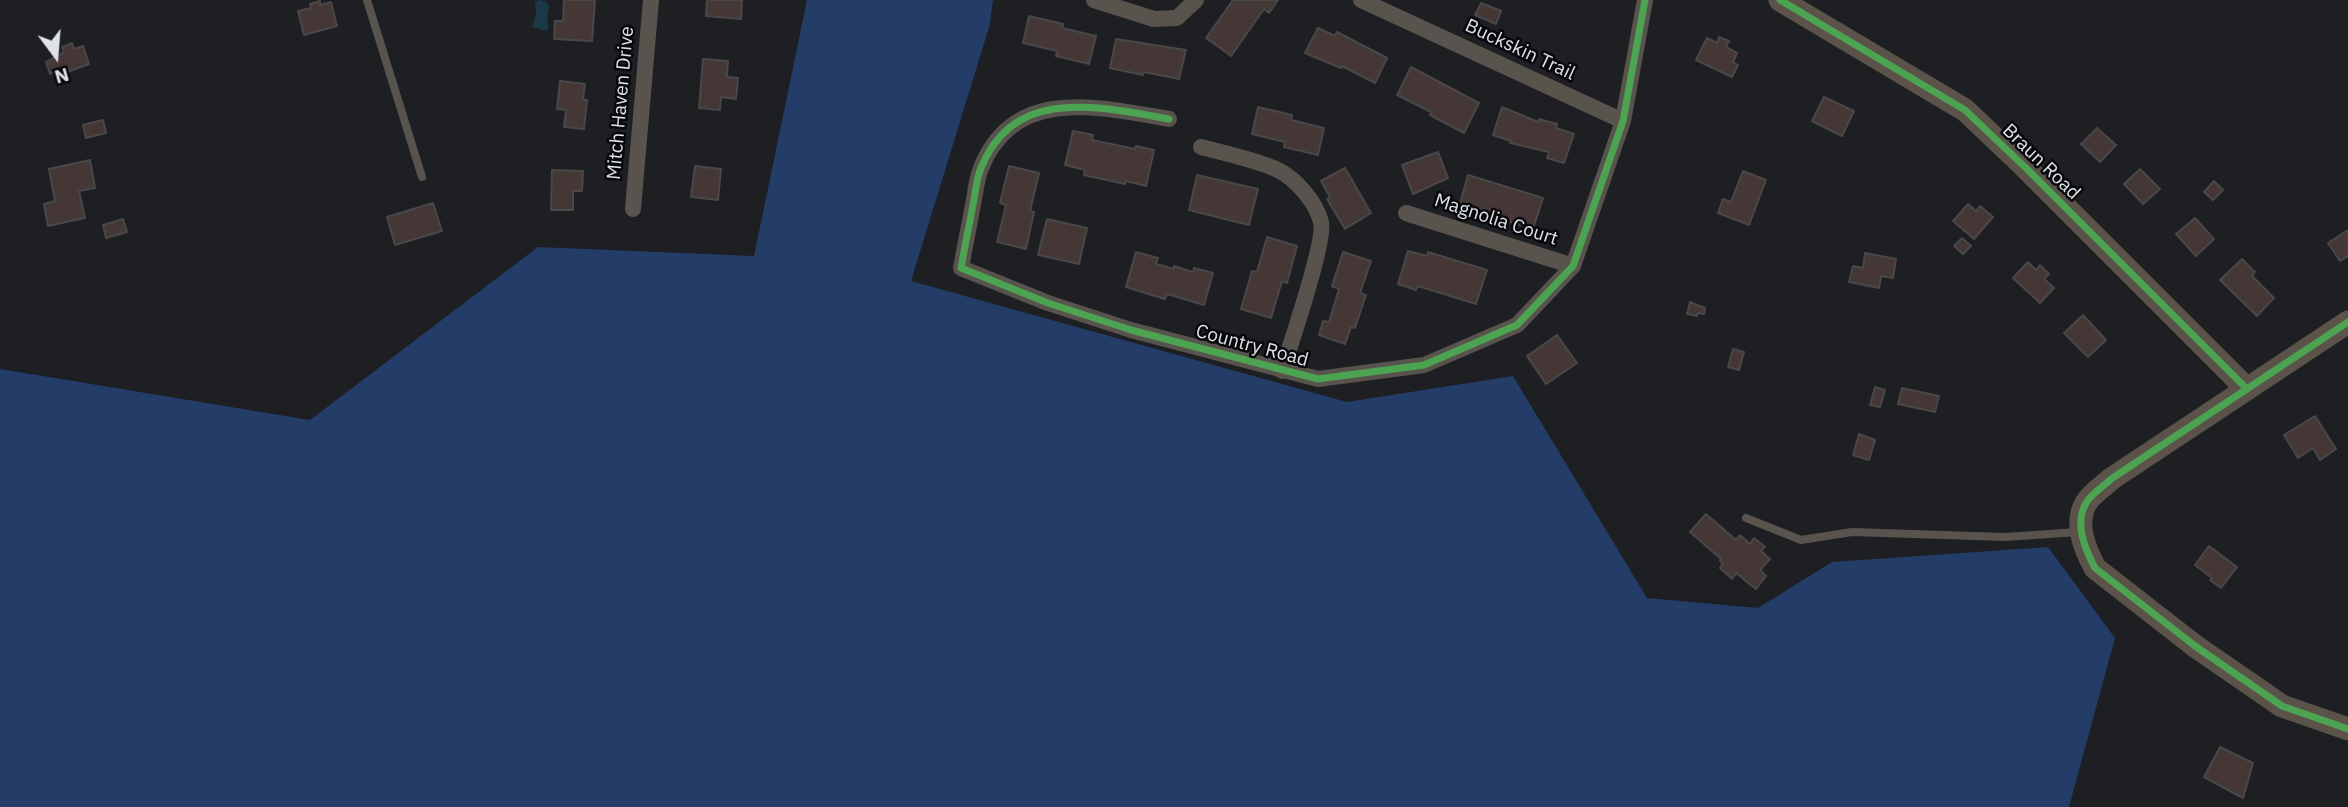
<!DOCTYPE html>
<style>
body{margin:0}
#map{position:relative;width:2348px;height:807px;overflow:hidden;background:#1d1f22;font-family:"IBM Plex Sans",sans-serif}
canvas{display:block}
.north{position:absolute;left:21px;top:21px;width:70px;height:70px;-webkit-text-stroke:5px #07080b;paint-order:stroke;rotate:164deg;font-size:19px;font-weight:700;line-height:28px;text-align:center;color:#dfe2e7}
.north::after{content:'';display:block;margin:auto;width:24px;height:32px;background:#dfe2e7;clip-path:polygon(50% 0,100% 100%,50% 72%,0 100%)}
</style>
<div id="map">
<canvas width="2348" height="807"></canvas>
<div class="north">N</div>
</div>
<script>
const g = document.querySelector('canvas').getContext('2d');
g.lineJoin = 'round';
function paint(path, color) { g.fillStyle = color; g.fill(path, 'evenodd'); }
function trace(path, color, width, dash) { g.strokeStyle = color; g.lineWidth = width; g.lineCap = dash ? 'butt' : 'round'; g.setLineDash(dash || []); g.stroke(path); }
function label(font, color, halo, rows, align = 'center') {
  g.font = font + ' "IBM Plex Sans",sans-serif'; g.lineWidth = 5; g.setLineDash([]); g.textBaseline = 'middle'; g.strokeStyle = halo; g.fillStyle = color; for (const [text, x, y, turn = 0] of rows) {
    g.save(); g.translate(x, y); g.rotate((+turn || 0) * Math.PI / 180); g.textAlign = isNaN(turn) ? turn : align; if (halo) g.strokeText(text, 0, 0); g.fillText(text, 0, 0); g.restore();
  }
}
const green = new Path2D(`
 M807,0h186l-3,24 -79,257 436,121 166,-26 134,222 111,10 74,-46 216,-15 67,91 -46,169h-2069v-438l310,51 228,-173 216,9z`);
const water = new Path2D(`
 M539,0l6,1 4,5 -2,12 2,10 -3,3 -14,-4 4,-12 -1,-12z`);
const building = new Path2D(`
 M564,0h31l-3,41 -38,-2 1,-18h8z
 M707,0h35l-1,19 -35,-3z
 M1233,0h45l-9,13 -5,-4 -33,47 -25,-18z
 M320,1v4l11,-3 6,24 -33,9 -6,-24 13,-3 -1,-4z
 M1481,3l20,8 -5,13 -21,-9z
 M1029,16l34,8 -1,4 34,8 -7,28 -33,-8 1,-5 -34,-8z
 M1318,28l17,8 2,-4 50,26 -12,25 -33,-17 -1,2 -36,-15z
 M1719,37l10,4 -3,6 11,6 -4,9 5,3 -6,12 -36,-17 11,-22 10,5z
 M1116,39l70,11 -7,29 -35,-7 -1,3 -33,-7z
 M72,43l2,6 9,-3 6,18 -27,10 -1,-4 -11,4 -4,-12 18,-10 -2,-5z
 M703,59l25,2 -1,16 11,1 -2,21 -15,-2 -1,13 -21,-2z
 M1411,67l68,36 -15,30 -34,-18 1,-3 -34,-17z
 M560,81l25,3 -2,16h4l-3,29 -20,-2 2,-17 -9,-1z
 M1824,97l30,14 -12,25 -30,-15z
 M1258,107l34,8 -1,5 33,8 -6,27 -34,-8 1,-5 -33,-8z
 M1502,107l36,15 1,-3 18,5 -1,4 18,6 -10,29 -17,-5 2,-6 -39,-9 1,-2 -18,-6z
 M103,120l3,13 -20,5 -3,-13z
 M2097,128l19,17 -16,17 -19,-18z
 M1073,131l20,4 -1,5 43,9 1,-3 18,4 -8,36 -20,-5 -1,3 -41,-9 1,-5 -20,-5z
 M1438,152l10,26 -35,16 -11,-29z
 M90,160l5,28 -16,3 6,27 -37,8 -4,-22 11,-3 -6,-32z
 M695,166l26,3 -3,31 -27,-3z
 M1009,166l30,7 -9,38 4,1 -8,37 -29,-7 9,-37 -6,-2z
 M1345,168l26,45 -26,16 -18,-30 3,-2 -9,-16z
 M2140,169l20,20 -17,15 -19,-20z
 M552,170l31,1 -1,20h-9v19h-22z
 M1743,171l23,9 -17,45 -31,-12 5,-14 8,3z
 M1197,175l61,14 -9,36 -60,-15z
 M1468,175l75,23 -10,31 -74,-22z
 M2214,181l9,9 -10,10 -9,-8z
 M433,203l9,28 -47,14 -8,-28z
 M1968,204l8,7 4,-5 13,11 -19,22 -21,-18z
 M2195,218l19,21 -18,17 -20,-22z
 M123,219l4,13 -21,6 -3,-13z
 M1047,219l40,9 -8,36 -41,-9z
 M2348,230v26l-8,5 -12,-18z
 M1267,237l30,9 -10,37 -5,-2 -11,37 -30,-9 11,-38 5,1z
 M1962,238l9,8 -8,8 -9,-8z
 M1408,251l19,5 1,-4 59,18 -11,34 -58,-18 -2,4 -18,-6z
 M1136,252l22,6 -2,6 18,5v-3l19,6 1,-4 19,5 -9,32 -37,-11 -2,5 -39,-12z
 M1343,252l28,9 -11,32 6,2 -11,33 -4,-1 -6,17 -26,-9 4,-14 6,1 10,-33 -7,-3z
 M1865,253l31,6 -3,19 -12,-2 -2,12 -30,-6 4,-16 10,2z
 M2242,259l13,13 -3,4 22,22 -17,18 -37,-36z
 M2028,262l8,8 4,-5 9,9 -5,5 10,9 -14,15 -27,-25z
 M1690,302l15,6 -1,6 -6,-1 -1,3 -10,-2z
 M2083,315l23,25 -18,17 -24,-24z
 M1557,335l20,28 -31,21 -19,-28z
 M1733,349l11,3 -5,18 -11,-3z
 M1875,387l10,3 -5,17 -10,-2z
 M1902,388l37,8 -4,16 -37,-8z
 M2315,416l21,33 -16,11 -7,-12 -15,10 -14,-23z
 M1859,434l16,6 -6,20 -16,-5z
 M1706,514l30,26 4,-5 10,9 4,-6 11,9 -4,4 9,8 -10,11 6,6 -10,13 -20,-16 -4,6 -12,-11 3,-4 -3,-3 1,-2 -31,-27z
 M2209,546l28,21 -16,21 -11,-8 2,-2 -17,-13z
 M2220,747l33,16 -10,35 -39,-21z`);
const lane = new Path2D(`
 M367,0l55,177
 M1746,518l55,22 51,-8 153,5 73,-5`);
const street = new Path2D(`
 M1094,0l60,19 23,-1 19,-18
 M1361,0l262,121
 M1169,119c-69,-12 -155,-34 -188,49 -4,9 -5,21 -7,31 -4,23 -9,46 -13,69l87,35 83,27 187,49 106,-14 93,-40 56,-59 50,-145 22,-121
 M1201,147c23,6 56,13 77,23 18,9 38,32 43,52 5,18 -31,124 -39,149
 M633,209l18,-209
 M1406,213l167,53`);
const secondary = new Path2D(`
 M1780,0l185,110 62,59 220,220
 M2348,322l-237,157c-7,7 -20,15 -25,24 -12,21 -1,46 9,65l100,78 87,60 66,23`);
const cycleway = new Path2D(`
 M1780,0l185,110 62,59 220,220
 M1169,119c-69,-12 -155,-34 -188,49 -4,9 -5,21 -7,31 -4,23 -9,46 -13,69l87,35 83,27 187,49 106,-14 93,-40 56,-59 50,-145 22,-121
 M2348,322l-237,157c-7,7 -20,15 -25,24 -12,21 -1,46 9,65l100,78 87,60 66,23`);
const streetNames = [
 ["Buckskin Trail",1520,50,25],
 ["Mitch Haven Drive",621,103,-85],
 ["Braun Road",2041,162,44],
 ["Magnolia Court",1496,220,18],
 ["Country Road",1252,346,15]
];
paint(green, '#233c68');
paint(water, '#1a3846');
paint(building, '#463737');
trace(building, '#494848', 2);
trace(lane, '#59534d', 8);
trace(street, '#59534d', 16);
trace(secondary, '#5b5249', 23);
trace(cycleway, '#4ca352', 7);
label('19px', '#dfe2e7', '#07080b', streetNames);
</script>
